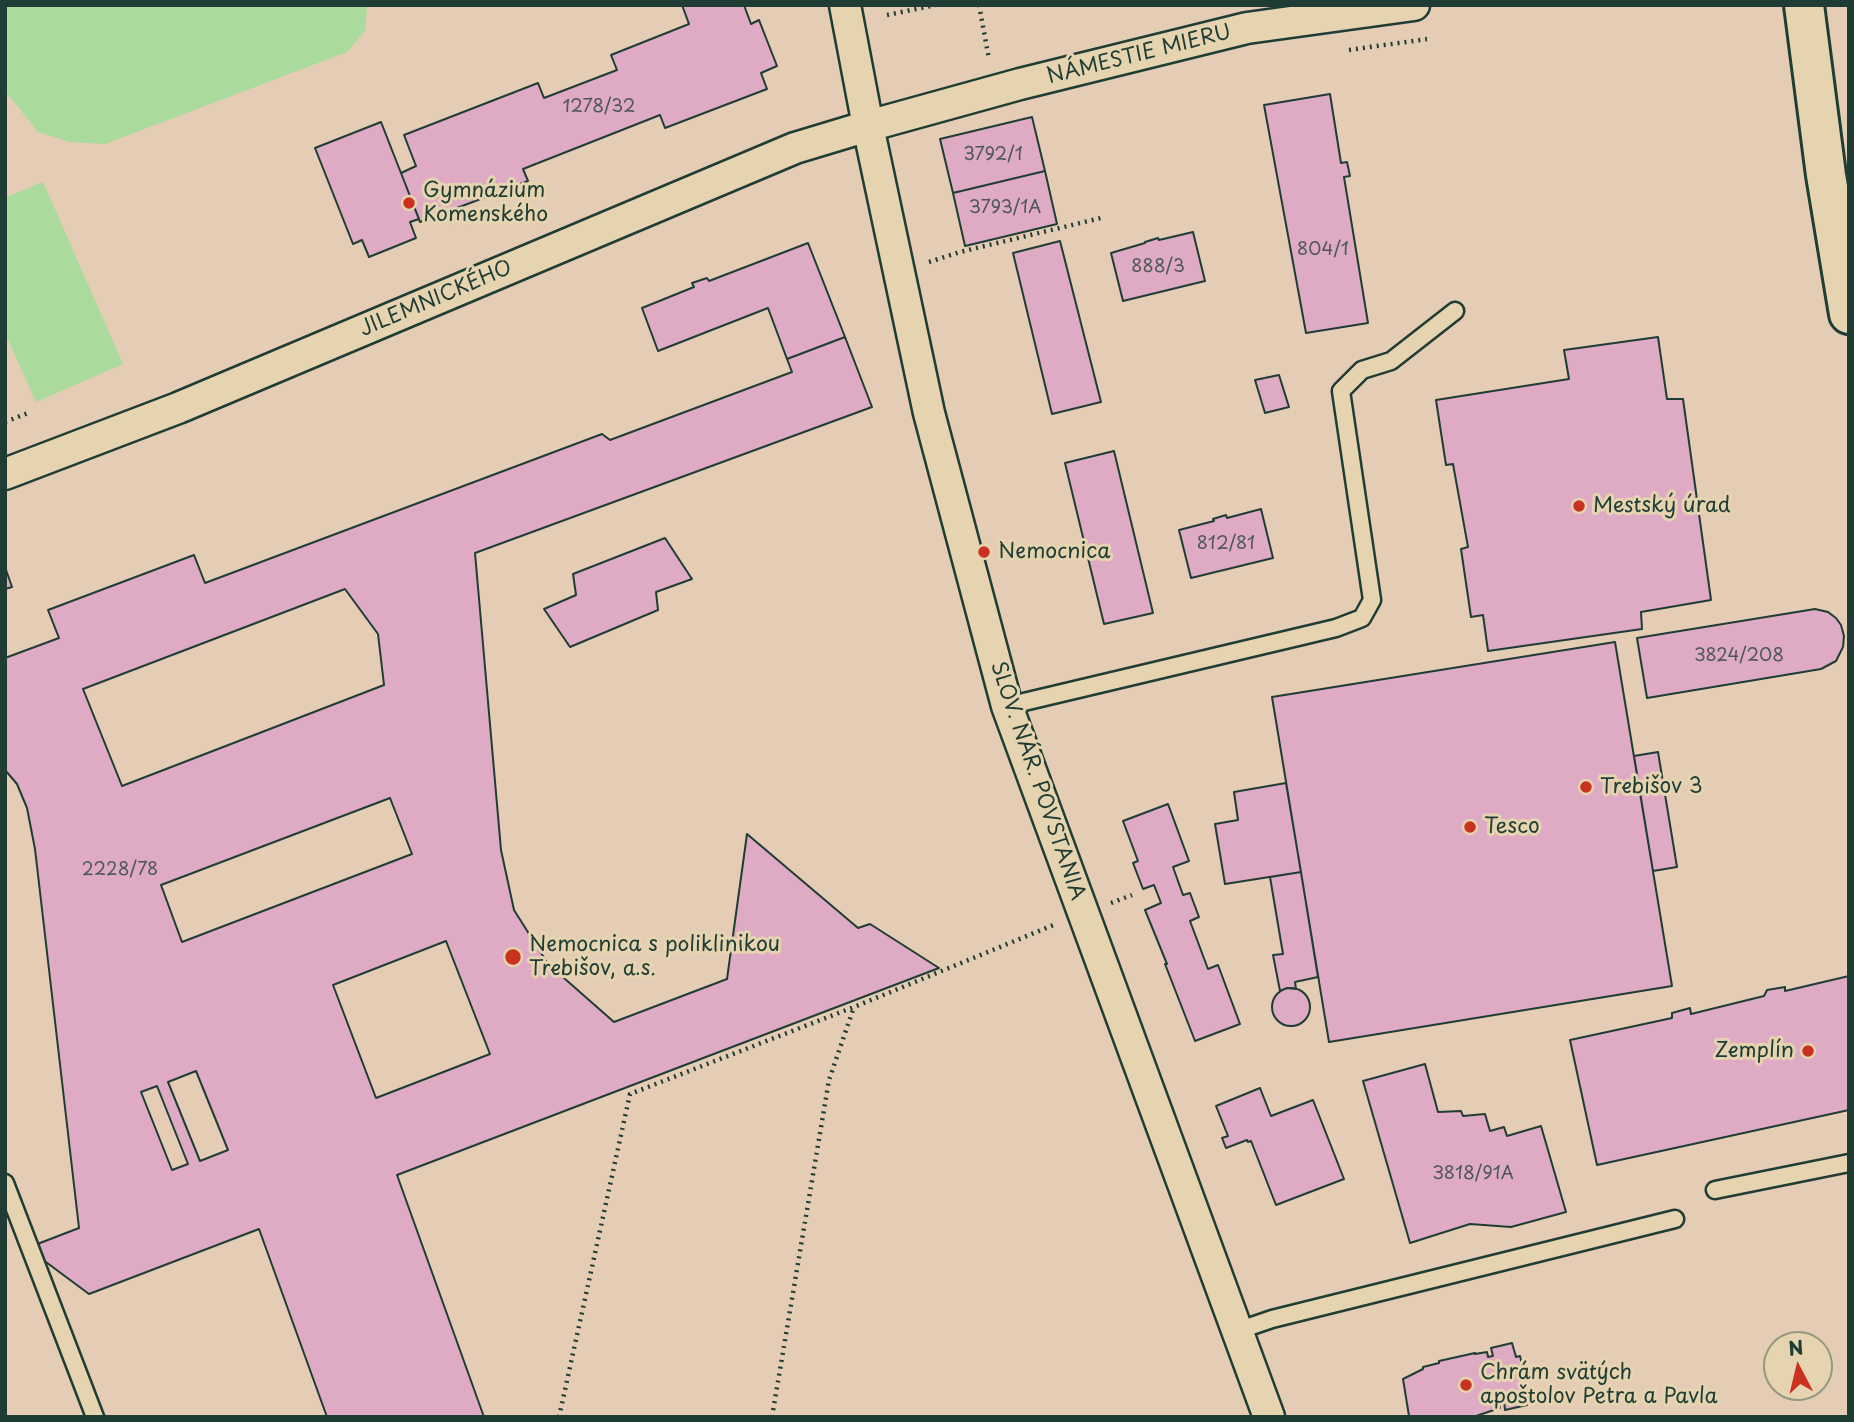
<!DOCTYPE html>
<meta charset="utf-8">
<style>
body{margin:0}
#map{position:relative;width:1854px;height:1422px;overflow:hidden;background:#e4ccb5;font-family:"Playpen Sans",sans-serif}
canvas{display:block}
.frame{position:absolute;inset:0;border:7px solid #1f3d34;pointer-events:none}
.north{position:absolute;left:1763px;top:1331px;width:70px;height:70px;box-sizing:border-box;background:#e6d4b1;border:2px solid #96987f;border-radius:50%;rotate:353deg;font-size:19px;font-weight:700;line-height:28px;text-align:center;color:#1f3d34}
.north::after{content:'';display:block;margin:auto;width:24px;height:32px;background:#c8321e;clip-path:polygon(50% 0,100% 100%,50% 72%,0 100%)}
</style>
<div id="map">
<canvas width="1854" height="1422"></canvas>
<div class="frame"></div>
<div class="north">N</div>
</div>
<script>
const g = document.querySelector('canvas').getContext('2d');
g.lineJoin = 'round';
function paint(path, color) { g.fillStyle = color; g.fill(path, 'evenodd'); }
function trace(path, color, width, dash) { g.strokeStyle = color; g.lineWidth = width; g.lineCap = dash ? 'butt' : 'round'; g.setLineDash(dash || []); g.stroke(path); }
function label(font, color, halo, rows, align = 'center') {
  g.font = font + ' "Playpen Sans",sans-serif'; g.lineWidth = 6; g.setLineDash([]); g.textBaseline = 'middle'; g.strokeStyle = halo; g.fillStyle = color; for (const [text, x, y, turn = 0] of rows) {
    g.save(); g.translate(x, y); g.rotate((+turn || 0) * Math.PI / 180); g.textAlign = isNaN(turn) ? turn : align; if (halo) g.strokeText(text, 0, 0); g.fillText(text, 0, 0); g.restore();
  }
}
const green = new Path2D(`
 M5,5h362l-2,26 -18,21 -242,92 -35,-2 -32,-10 -33,-41z
 M43,182l80,182 -87,38 -31,-69v-135z`);
const building = new Path2D(`
 M682,5h62l7,19 8,-4 18,46 -16,7 6,16 -102,39 -5,-13 -137,54 5,12 -108,41 -19,-49 15,-7 -12,-31 134,-52 6,15 73,-28 -6,-15 78,-31z
 M1330,94l11,69 6,-1 3,14 -6,1 24,146 -62,10 -42,-228z
 M1032,117l13,54 -92,22 -13,-54z
 M381,122l38,97 -9,3 6,16 -47,19 -7,-17 -9,4 -38,-96z
 M1045,171l12,53 -92,22 -12,-53z
 M1193,232l12,49 -82,20 -12,-48 34,-10v-1l13,-4 1,2z
 M1060,241l41,161 -49,12 -39,-161z
 M808,243l37,94 -58,22 -19,-51 -110,43 -16,-43 52,-21 -2,-4 15,-5 2,3z
 M845,337l27,70 -397,146 26,297 13,60 34,54 66,58 113,-43 20,-145 111,94 12,-4 69,44 -542,207 87,242h-157l-68,-188 -170,65 -62,-46 52,-20 -44,-379 -8,-41 -10,-24 -12,-14v-112l54,-20 -11,-28 146,-55 11,28 397,-149 8,6 182,-68 -5,-13zM345,589l33,45 6,51 -262,101 -39,-97zM390,798l22,56 -230,88 -21,-57zM446,941l44,113 -114,44 -43,-113zM196,1071l32,79 -28,11 -32,-79zM157,1086l31,78 -16,6 -31,-78z
 M1658,337l9,62h16l28,201 -70,12 1,17 -154,22 -5,-36 -12,2 -10,-68 7,-2 -15,-83 -7,1 -10,-65 133,-21 -5,-29z
 M1279,375l10,32 -24,6 -10,-33z
 M1114,451l39,162 -49,11 -39,-161z
 M1261,509l12,49 -82,20 -12,-48 35,-9 -1,-2 13,-4 1,3z
 M665,538l27,41 -36,13 2,18 -88,37 -26,-38 32,-14 -3,-21z
 M5,567l7,20 -7,2z
 M1815,609l13,3 8,6 5,7 3,11 -1,11 -7,14 -15,8 -174,29 -10,-60z
 M1615,642l57,344 -343,56 -57,-345z
 M1658,752l19,115 -24,4 -19,-115z
 M1286,783l15,89 -76,12 -10,-60 23,-4 -4,-28z
 M1168,804l21,57 -16,6 10,28 7,-2 9,24 -9,4 18,48 10,-4 22,59 -45,17 -30,-77h2l-22,-54 16,-7 -7,-18 -11,4 -10,-26 5,-2 -15,-40z
 M1301,872l17,105 -23,5 1,7 -9,-1 -7,3 -7,-36 10,-1 -13,-77z
 M1849,976v134l-252,55 -27,-125 102,-22v-5l18,-5 1,6 73,-18 3,-6 18,-3v4z
 M1272 1007a19 19 0 1 1 38 0a19 19 0 1 1-38 0Z
 M1425,1064l13,48 23,-1 2,5 22,-2 5,17 14,-4 3,9 34,-10 25,86 -55,15 -41,-3 -60,19 -47,-162z
 M1260,1088l11,28 42,-16 31,79 -68,26 -25,-64 -3,1 -1,-2 -21,8 -4,-10 6,-2 -12,-30z
 M1512,1343l4,14 4,-1 9,35h-6l4,14 -22,5 -1,-9 -5,2 1,5 -27,9 -64,-1 -6,-37 20,-10v-2l16,-4v-2l36,-8v1l12,-2 1,5 5,-1 -2,-8z`);
const path = new Path2D(`
 M979,5l10,54
 M887,15l49,-10
 M1349,50l78,-11
 M929,262l31,-10 141,-34
 M5,422l23,-9
 M1111,903l21,-8
 M559,1417l71,-323 224,-87 202,-83
 M772,1417l57,-337 25,-73`);
const lane = new Path2D(`
 M1007,706l329,-78 26,-10 10,-18 -31,-209 21,-21 29,-9 64,-50
 M5,1183l90,234
 M1715,1190l134,-27
 M1237,1331l35,-12 403,-100`);
const street = new Path2D(`
 M845,5l23,121 61,287 78,293 262,711
 M5,474l173,-66 617,-260 73,-22 152,-42 227,-56 167,-23`);
const secondary = new Path2D(`
 M1804,5l22,170 23,139`);
const markers = [
 [409,203,7,"#c8321e"],
 [1579,506,7,"#c8321e"],
 [984,552,7,"#c8321e"],
 [1586,787,7,"#c8321e"],
 [1470,827,7,"#c8321e"],
 [513,957,9,"#c8321e"],
 [1808,1051,7,"#c8321e"],
 [1466,1385,7,"#c8321e"]
];
const numberNames = [
 ["1278/32",599,107],
 ["3792/1",993,155],
 ["3793/1A",1005,208],
 ["804/1",1323,250],
 ["888/3",1158,267],
 ["812/81",1226,544],
 ["3824/208",1739,656],
 ["2228/78",120,870],
 ["3818/91A",1473,1174]
];
const streetNames = [
 ["NÁMESTIE MIERU",1139,55,-14],
 ["JILEMNICKÉHO",436,299,-23],
 ["SLOV. NÁR. POVSTANIA",1037,781,71]
];
const poiNames = [
 ["Gymnázium",423,191],
 ["Komenského",423,215],
 ["Mestský úrad",1593,506],
 ["Nemocnica",998,552],
 ["Trebišov 3",1600,787],
 ["Tesco",1484,827],
 ["Nemocnica s poliklinikou",529,945],
 ["Trebišov, a.s.",529,969],
 ["Zemplín",1794,1051,"right"],
 ["Chrám svätých",1480,1373],
 ["apoštolov Petra a Pavla",1480,1397]
];
paint(green, '#aadb9c');
paint(building, '#deaac4');
trace(building, '#1f3d34', 2);
trace(lane, '#1f3d34', 21);
trace(street, '#1f3d34', 35);
trace(secondary, '#1f3d34', 44);
trace(path, '#1f3d34', 4.5, [2, 5]);
trace(lane, '#e6d4b1', 16);
trace(street, '#e6d4b1', 30);
trace(secondary, '#e6d4b1', 38);
for (const [x, y, r, color] of markers) { const dot = new Path2D(); dot.arc(x, y, r, 0, 2 * Math.PI); g.fillStyle = color; g.fill(dot); trace(dot, '#e6d4b1', 2.5); }
label('18px', '#4f5858', null, numberNames);
label('21px', '#1f3d34', '#e6d4b1', streetNames);
label('21px', '#1f3d34', '#e6d4b1', poiNames, 'left');
</script>
